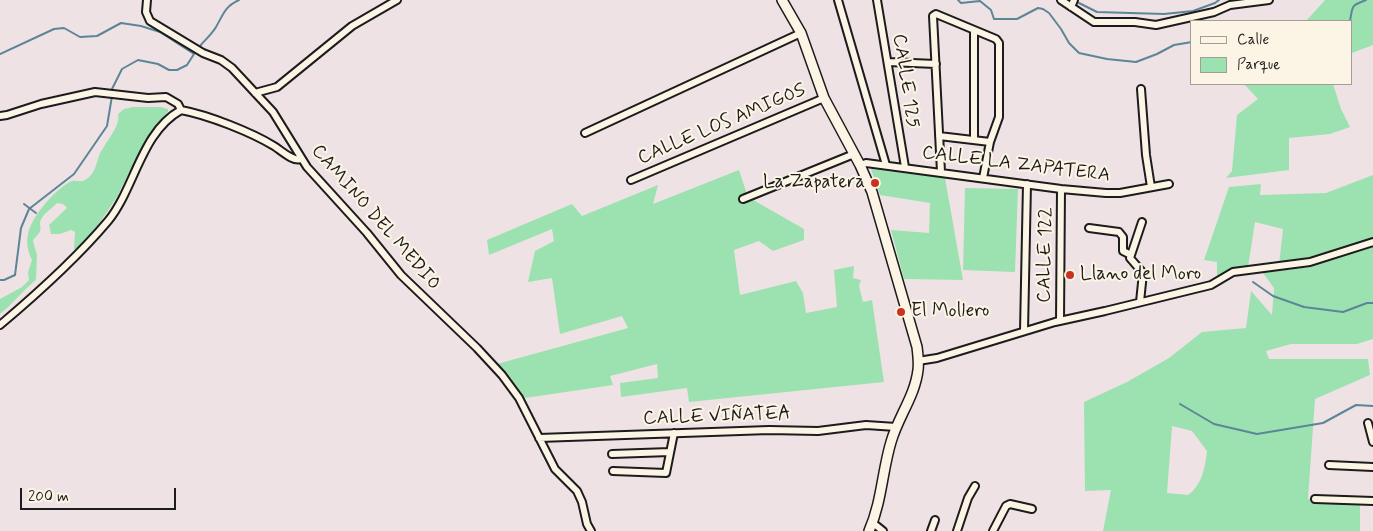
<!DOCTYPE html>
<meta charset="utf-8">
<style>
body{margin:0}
#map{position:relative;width:1373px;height:531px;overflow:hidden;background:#efe2e5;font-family:Mynerve,sans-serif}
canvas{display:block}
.legend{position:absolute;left:1190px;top:20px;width:162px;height:65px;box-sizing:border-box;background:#fcf5e5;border:1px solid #a29e95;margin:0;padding:6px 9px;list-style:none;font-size:15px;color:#1c1c1c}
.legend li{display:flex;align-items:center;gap:10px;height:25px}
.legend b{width:25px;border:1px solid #a29e95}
.scale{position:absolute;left:20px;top:488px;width:156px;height:22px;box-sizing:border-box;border:2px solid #1c1c1c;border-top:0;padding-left:6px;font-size:15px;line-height:18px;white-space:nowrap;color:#1c1c1c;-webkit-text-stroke:4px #fcf5e5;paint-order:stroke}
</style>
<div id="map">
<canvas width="1373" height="531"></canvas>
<ul class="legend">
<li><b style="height:6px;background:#fcf5e5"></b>Calle</li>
<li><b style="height:14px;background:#9ce2b0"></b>Parque</li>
</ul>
<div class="scale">200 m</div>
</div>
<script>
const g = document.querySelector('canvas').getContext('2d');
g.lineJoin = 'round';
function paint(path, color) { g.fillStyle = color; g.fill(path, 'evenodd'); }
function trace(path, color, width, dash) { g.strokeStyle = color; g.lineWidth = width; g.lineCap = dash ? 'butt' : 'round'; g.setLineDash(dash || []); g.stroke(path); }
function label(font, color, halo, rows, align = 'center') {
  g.font = font + ' Mynerve,sans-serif'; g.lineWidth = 4; g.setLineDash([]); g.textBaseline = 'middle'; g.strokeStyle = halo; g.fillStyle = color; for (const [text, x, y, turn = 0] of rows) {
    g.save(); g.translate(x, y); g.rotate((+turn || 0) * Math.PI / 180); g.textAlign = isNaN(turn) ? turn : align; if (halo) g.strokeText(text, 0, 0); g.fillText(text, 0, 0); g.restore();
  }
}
const green = new Path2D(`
 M1325,0h48v45l-21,8v-32h-46z
 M1244,84h89l8,25 9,18 -20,7 -41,4v32l-63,8 6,-7 5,-56 21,-16z
 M133,107h28l7,2v3l-23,28 -28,57 -19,28 -20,23 -4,1 1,-17 -4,-2 -11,4h-9l-2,-9 18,-17 -4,-4 -6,-1c-5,6 -14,10 -17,19 0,3 1,6 0,9 -1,4 -5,5 -7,10l4,14 -1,25c-13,10 -23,24 -36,34v-15l22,-12 7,-7 -1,-8 4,-12c-4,-8 -6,-17 -4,-26 3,-17 28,-46 44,-53 4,-1 7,1 11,0 2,0 8,-6 9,-7 4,-6 5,-13 7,-18 5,-13 22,-29 19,-42l6,-5z
 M871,169l74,9 18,102 -59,-1 -13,-49 38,3 1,-30 -50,-8z
 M739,170l9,27 56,32v11l-31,11 -14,-10 -25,9 6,45 56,-14 7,12 3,20 31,-6 -3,-37 20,-4 -1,12 8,2 -2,6 4,16 9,-2 12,82 -195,20 -2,-14 -66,9 -1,-14 38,-5 -1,-14 -47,12 3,9 -88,13 -28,-34 131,-36 -6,-12 -62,18 -8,-56 -24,4 7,-31 19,-10 -2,-12 -63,26 -2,-15 85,-36 10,12 76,-31 -5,19z
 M1373,175v65l-61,19 -33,6 4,-36 -28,-7 -7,45h-16l-15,11v-16l-13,-2 25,-73 32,-3 -1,11 66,-2z
 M965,188l53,1 -3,83 -52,-2z
 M1373,246v93l-16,5h-66l-25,7 3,8h99l2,16 -55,24 -7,100 52,6v26h-257l8,-41 -26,1 -1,-89 43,-20 42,-24 33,-26 44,-4 5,-37 21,24 2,-27 -11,-15 47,-6zM1172,426l20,5 15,20c-2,17 -5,34 -19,44l-21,-2z`);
const stream = new Path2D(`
 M958,0l3,3 19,-2 11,9 3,9h23l21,-11 5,1 6,4 12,16 8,14 10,10 28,6 29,3 21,-8 17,-9 18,-3
 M1079,3l18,9 67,2 29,-3 22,-8 4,-3
 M1350,21c3,-15 0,-15 16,-21
 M200,46c5,-6 12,-12 16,-19 7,-12 9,-21 23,-27
 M0,54l54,-25 10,-1 16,9 17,-1 24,-13 20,3 19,6 34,22 -7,11 -10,5h-8l-11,-6 -20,-4 -16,9 -11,22
 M24,204l12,9
 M0,280h4l11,-5 6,-47 8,-19 45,-35 33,-48 5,-30
 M1253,282l20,14 31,11 39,5 24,-9h6
 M1180,404l34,20 43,10 66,-11 33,-18 17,1`);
const minor = new Path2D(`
 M147,0l-1,12 4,9 53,32 18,7 11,8 41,44 34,55 60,66 34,42 76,73 25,27 17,23 36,71 22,22 5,11 5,22 4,7
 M838,0l48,165
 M877,0l28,167
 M1061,0l33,22h41l21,3 58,-13 16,-7 39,-5
 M1071,7l3,-7
 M974,30v109
 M888,62l48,2
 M1141,89l5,66 5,32
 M255,93l22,-6 75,-61 45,-26
 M0,116l7,-1 34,-11 54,-12 53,6 18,-1 12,7 3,6
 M585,133l216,-100
 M939,136l51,6
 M860,165l6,-2 195,26 45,4h14l49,-9
 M941,172l-8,-156 3,-2 60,25 3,4v74l-9,25 -7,36
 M631,180l193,-82
 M743,199l111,-45
 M1089,228l30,4 4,5v14l8,4
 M1140,302l3,-29 -13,-15 12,-36
 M1060,321l1,-132
 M0,325c38,-32 76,-66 108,-104 27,-33 33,-89 73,-111 27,5 70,22 93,36 8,5 19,16 27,13
 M1024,331l3,-147
 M918,361l19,-3 118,-36 50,-11 106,-26 22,-13 77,-10 63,-20
 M1368,423l5,19
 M539,438l230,-8 49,1 48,-6 30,2
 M612,454l58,-2
 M1329,465l44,2
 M613,471l53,2 8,-40
 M1315,499l58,2
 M873,523l10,8
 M931,531l4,-11
 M957,531l11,-33 7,-12
 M993,531l13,-25 4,-2 22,5`);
const secondary = new Path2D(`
 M782,0l19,33 23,65 36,67 12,27 45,155c1,8 2,16 1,23 -3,26 -20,47 -27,72 -9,30 -9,59 -22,89`);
const markers = [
 [875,183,5,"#c8321e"],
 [1070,275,5,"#c8321e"],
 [901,312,5,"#c8321e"]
];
const streetNames = [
 ["CALLE 125",905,81,81],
 ["CALLE LOS AMIGOS",722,125,-23],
 ["CALLE LA ZAPATERA",1016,165,7],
 ["CAMINO DEL MEDIO",375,218,49],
 ["CALLE 122",1046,255,-89],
 ["CALLE VIÑATEA",717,417,-2]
];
const poiNames = [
 ["La Zapatera",865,183,"right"],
 ["Llano del Moro",1080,275],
 ["El Mollero",911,312]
];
paint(green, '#9ce2b0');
trace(stream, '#5d8598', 2);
trace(minor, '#1c1c1c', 10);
trace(secondary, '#1c1c1c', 12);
trace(minor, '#fcf5e5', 6);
trace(secondary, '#fcf5e5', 9);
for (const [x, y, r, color] of markers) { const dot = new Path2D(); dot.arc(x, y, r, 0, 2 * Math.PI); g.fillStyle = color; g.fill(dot); trace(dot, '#fcf5e5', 2); }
label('19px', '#1c1c1c', '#fcf5e5', streetNames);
label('19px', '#1c1c1c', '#fcf5e5', poiNames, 'left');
</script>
